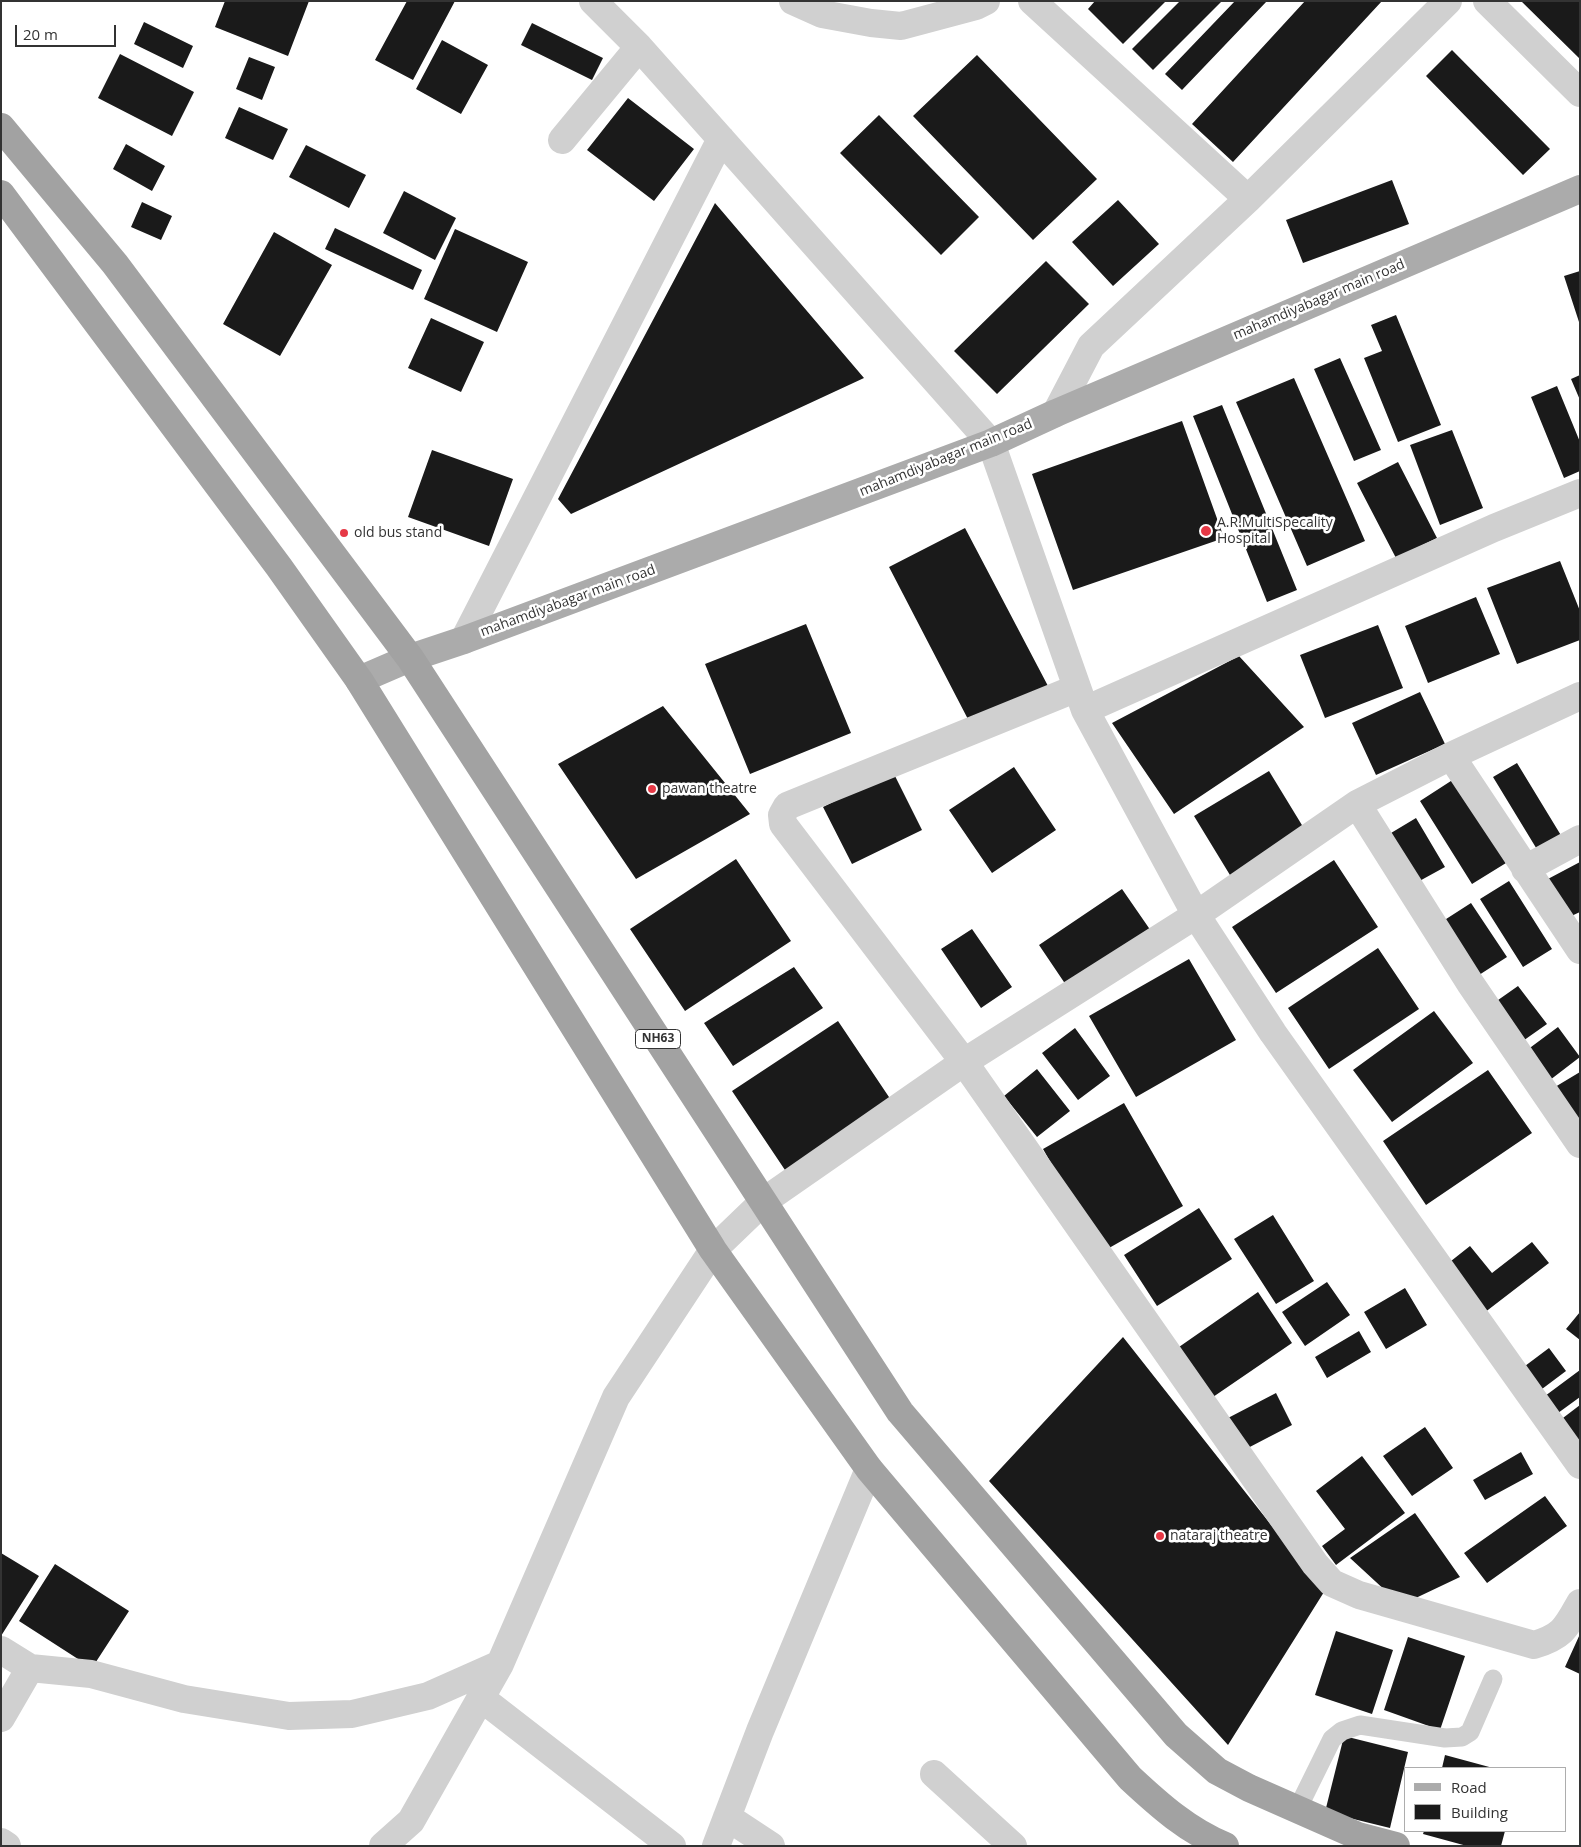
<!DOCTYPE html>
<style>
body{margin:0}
#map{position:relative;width:1581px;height:1847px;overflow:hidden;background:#fff;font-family:"Open Sans",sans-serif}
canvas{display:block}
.frame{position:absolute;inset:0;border:2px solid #333;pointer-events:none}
.legend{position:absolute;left:1404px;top:1767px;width:162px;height:65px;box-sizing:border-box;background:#fff;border:1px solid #adadad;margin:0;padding:6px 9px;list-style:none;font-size:15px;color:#333}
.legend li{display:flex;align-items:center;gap:10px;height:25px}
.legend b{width:25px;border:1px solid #adadad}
.scale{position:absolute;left:15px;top:25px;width:101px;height:22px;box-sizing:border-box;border:2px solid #333;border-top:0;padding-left:6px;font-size:15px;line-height:18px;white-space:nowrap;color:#333;-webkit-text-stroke:4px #fff;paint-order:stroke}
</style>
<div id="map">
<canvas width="1581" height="1847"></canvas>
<div class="frame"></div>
<ul class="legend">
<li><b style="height:6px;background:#ababab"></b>Road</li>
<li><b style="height:14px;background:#1a1a1a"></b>Building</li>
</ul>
<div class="scale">20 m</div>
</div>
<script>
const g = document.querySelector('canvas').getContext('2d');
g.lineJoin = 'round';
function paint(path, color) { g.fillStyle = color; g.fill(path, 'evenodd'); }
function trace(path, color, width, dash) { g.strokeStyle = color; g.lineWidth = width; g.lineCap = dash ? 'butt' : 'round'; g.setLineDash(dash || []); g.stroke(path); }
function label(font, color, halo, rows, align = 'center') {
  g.font = font + ' "Open Sans",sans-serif'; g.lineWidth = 5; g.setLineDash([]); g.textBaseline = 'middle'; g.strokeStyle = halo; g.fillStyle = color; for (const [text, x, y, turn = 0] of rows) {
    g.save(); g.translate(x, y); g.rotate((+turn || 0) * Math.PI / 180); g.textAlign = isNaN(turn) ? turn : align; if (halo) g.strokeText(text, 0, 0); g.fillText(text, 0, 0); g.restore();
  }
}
const building = new Path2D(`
 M225,1h84l-21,55 -73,-29z
 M407,1h48l-42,79 -38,-20z
 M1095,1h71l-43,43 -35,-35z
 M1180,1h42l-69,69 -21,-21z
 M1235,1h32l-85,89 -17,-16z
 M1305,1h77l-149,161 -41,-38z
 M1521,1h59v58z
 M144,22l49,24 -10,22 -49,-24z
 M532,23l71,35 -11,22 -71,-35z
 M442,40l46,25 -27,49 -45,-25z
 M1452,50l98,99 -27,26 -97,-99z
 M120,54l74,38 -22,44 -74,-38z
 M977,55l120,124 -64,61 -120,-124z
 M249,57l26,10 -13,33 -26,-11z
 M628,98l66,51 -40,52 -67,-51z
 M239,107l49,22 -15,31 -48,-22z
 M879,115l100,102 -38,38 -101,-102z
 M126,144l39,22 -13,25 -39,-22z
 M306,145l60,30 -17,33 -60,-31z
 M1392,180l17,44 -106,39 -17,-43z
 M404,191l52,27 -21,42 -52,-27z
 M1118,200l41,44 -46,42 -41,-44z
 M142,202l30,14 -11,24 -30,-13z
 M715,203l149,175 -293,136 -13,-15z
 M335,228l87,42 -9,20 -88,-41z
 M455,229l73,33 -31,70 -73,-33z
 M274,232l58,33 -52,91 -57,-32z
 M1046,261l43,43 -92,90 -43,-43z
 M1580,271v51h-1l-15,-46z
 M1396,315l45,110 -43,17 -34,-84 18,-7 -11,-26z
 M431,318l53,24 -23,50 -53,-24z
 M1340,358l41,92 -27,11 -40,-92z
 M1580,375v25l-9,-21z
 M1294,378l71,163 -58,25 -71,-164z
 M1557,386l23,56v29l-16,7 -33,-81z
 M1222,405l75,185 -30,12 -74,-186z
 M1182,421l42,117 -151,52 -41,-116z
 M1452,430l31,78 -43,17 -30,-80z
 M432,450l81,29 -24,67 -81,-29z
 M1398,462l39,76 -41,20 -39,-75z
 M965,528l83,158 -77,39 -82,-158z
 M1560,561l20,50v29l-63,24 -30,-76z
 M1476,597l24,57 -72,29 -23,-57z
 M806,624l45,109 -101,41 -45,-110z
 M1378,625l25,63 -78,30 -25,-63z
 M1239,656l65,71 -130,87 -62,-91z
 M1420,692l25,52 -69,31 -24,-52z
 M663,706l87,108 -114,65 -78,-115z
 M1517,763l45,74 -24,14 -45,-74z
 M1014,767l42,63 -64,43 -43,-63z
 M1269,771l39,64 -75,45 -39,-64z
 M893,772l29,58 -70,34 -29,-57z
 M1454,779l52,84 -34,21 -52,-83z
 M1416,818l29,49 -31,17 -28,-48z
 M736,859l55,82 -106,70 -55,-82z
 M1334,860l44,67 -102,66 -44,-66z
 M1580,862v50l-13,6 -21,-38z
 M1509,881l43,68 -29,18 -43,-68z
 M1122,889l29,42 -83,57 -29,-43z
 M1471,903l36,54 -28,18 -36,-54z
 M972,929l40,58 -31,21 -40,-59z
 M1378,948l41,61 -90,60 -41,-61z
 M1189,959l47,81 -100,57 -47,-81z
 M794,967l29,41 -90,58 -29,-43z
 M1518,986l29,38 -27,19 -29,-38z
 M1434,1011l39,52 -81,59 -39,-52z
 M838,1021l55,82 -106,70 -55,-82z
 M1558,1027l22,30 -30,23 -23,-30z
 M1075,1028l35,48 -32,24 -36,-47z
 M1037,1069l33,42 -33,26 -33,-41z
 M1488,1070l44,63 -106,72 -43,-64z
 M1580,1072v55l-25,-40z
 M1124,1103l59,103 -81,46 -59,-103z
 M1199,1208l33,51 -75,47 -33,-51z
 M1273,1215l41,66 -38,23 -42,-65z
 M1532,1242l17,21 -65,50 -38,-48 24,-19 22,27z
 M1327,1282l23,33 -45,31 -23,-34z
 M1405,1288l22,37 -41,24 -22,-37z
 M1258,1292l34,51 -79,54 -34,-50z
 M1580,1312v28l-14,-11z
 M1359,1331l12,21 -44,26 -12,-21z
 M1123,1337l201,255 -96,153 -239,-264z
 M1549,1348l17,23 -24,18 -17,-23z
 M1580,1370v27l-22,16 -13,-17z
 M1276,1393l16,32 -48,25 -16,-32z
 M1580,1405v34l-4,3 -17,-21z
 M1425,1427l28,41 -41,28 -29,-40z
 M1521,1452l12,22 -48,26 -12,-20z
 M1362,1456l43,57 -69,52 -14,-19 23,-17 -29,-38z
 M1545,1496l22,30 -80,57 -23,-30z
 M1415,1513l45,64 -59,28 -51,-47z
 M1,1553l38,23 -38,60z
 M55,1564l74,47 -37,57 -73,-47z
 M1336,1631l57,19 -21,64 -57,-19z
 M1580,1634v40l-15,-7z
 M1408,1637l57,19 -25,74 -56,-20z
 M1344,1736l64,16 -18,76 -65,-16z
 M1445,1755l48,13h-51z
 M1424,1831h81l-4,15h-34l-44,-12z`);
const service = new Path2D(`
 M1297,1810l35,-71 10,-8 18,-6 85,13 17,-1 8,-5 23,-53`);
const minor = new Path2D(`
 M593,1l46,46 82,92 270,304 94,267 111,205 77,118 307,432
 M793,1l29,13 49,9 30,3 75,-20 10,-5
 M1032,1l216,198
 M1487,1l93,92
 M562,140l77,-93
 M1056,413l35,-67 157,-147 200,-198
 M464,640l257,-501
 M1077,688l-290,118 -5,9 1,9 181,238 351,502 17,19 27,12 175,50c29,-9 32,-17 46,-42
 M1085,710l409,-182 86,-35
 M1451,756l129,194
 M1357,804l113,179 110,161
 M1525,869l55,-30
 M1,1650l29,18 -29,50
 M30,1668l61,6 93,25 105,17 63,-2 76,-18 72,-32
 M481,1698l191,148
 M934,1774l79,72
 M727,1817l44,29
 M1,1842l6,4
 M383,1846l28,-25 89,-157 116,-267 97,-147 51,-49 200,-139 232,-147 161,-111 94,-48 129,-60
 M716,1846l44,-115 109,-262`);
const primary = new Path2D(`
 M359,680l51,-22 54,-18 527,-197 65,-30 524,-224`);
const trunk = new Path2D(`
 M1,127l114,137 295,394 490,754 276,323 41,36 32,17 109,48 38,10
 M1,194l278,373 80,113 354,570 156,219 261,309c29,27 58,53 95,68`);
const markers = [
 [1206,531,6,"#e63946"],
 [344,533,5,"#e63946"],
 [652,789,5,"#e63946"],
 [1160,1536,5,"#e63946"]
];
const shields = [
 [658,1039,45]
];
const shieldNames = [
 ["NH63",658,1039]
];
const streetNames = [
 ["mahamdiyabagar main road",1319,300,-23],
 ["mahamdiyabagar main road",946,458,-22],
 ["mahamdiyabagar main road",568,601,-20]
];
const poiNames = [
 ["A.R.MultiSpecality",1217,523],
 ["Hospital",1217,539],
 ["old bus stand",354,533],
 ["pawan theatre",662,789],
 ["nataraj theatre",1170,1536]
];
paint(building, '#1a1a1a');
trace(service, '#d0d0d0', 19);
trace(minor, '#d0d0d0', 28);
trace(primary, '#ababab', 28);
trace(trunk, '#a2a2a2', 28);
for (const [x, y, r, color] of markers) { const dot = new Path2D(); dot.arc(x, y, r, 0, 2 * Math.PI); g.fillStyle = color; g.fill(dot); trace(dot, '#fff', 2); }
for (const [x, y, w] of shields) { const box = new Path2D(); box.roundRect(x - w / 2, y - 9.5, w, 19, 4); g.fillStyle = '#fff'; g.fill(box); trace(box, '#333', 1); }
label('bold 12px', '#333', null, shieldNames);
label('14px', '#333', '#fff', streetNames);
label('14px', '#333', '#fff', poiNames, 'left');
</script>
